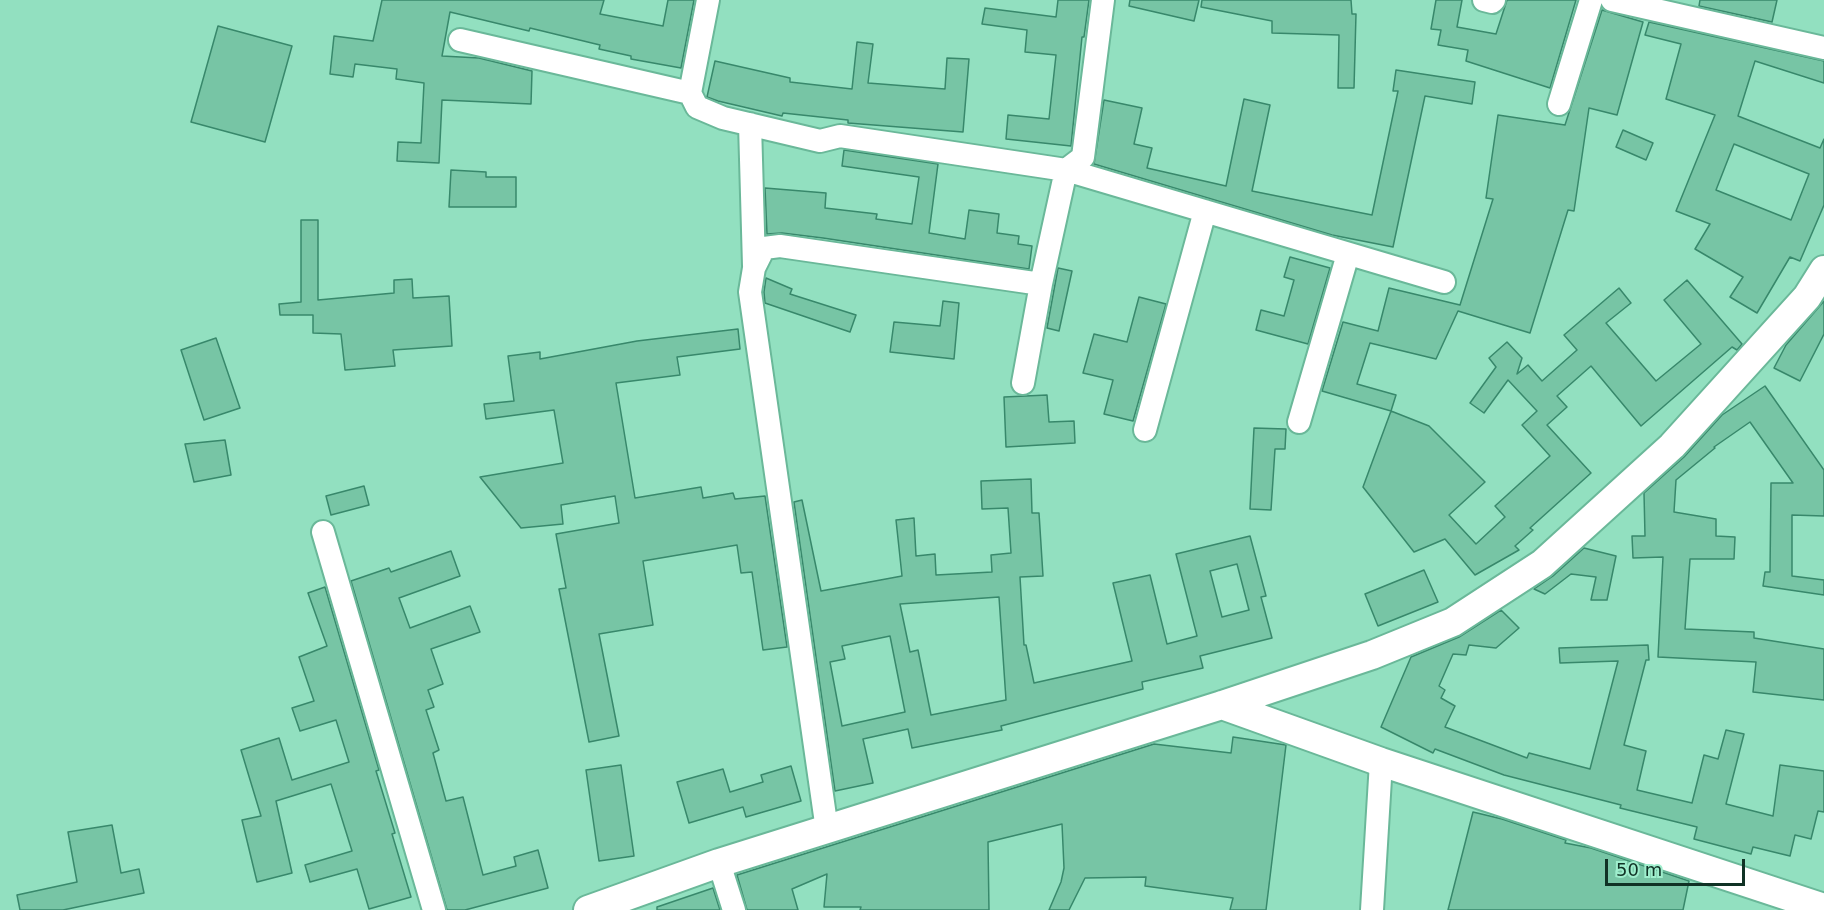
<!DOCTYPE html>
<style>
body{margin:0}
#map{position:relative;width:1824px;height:910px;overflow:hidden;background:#92e0c0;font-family:"DejaVu Sans",sans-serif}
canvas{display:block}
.scale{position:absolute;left:1605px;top:859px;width:140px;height:27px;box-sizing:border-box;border:3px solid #103225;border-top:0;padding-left:8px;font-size:18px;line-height:21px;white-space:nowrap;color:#103225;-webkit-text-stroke:4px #9feecd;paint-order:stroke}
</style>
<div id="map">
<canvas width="1824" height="910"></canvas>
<div class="scale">50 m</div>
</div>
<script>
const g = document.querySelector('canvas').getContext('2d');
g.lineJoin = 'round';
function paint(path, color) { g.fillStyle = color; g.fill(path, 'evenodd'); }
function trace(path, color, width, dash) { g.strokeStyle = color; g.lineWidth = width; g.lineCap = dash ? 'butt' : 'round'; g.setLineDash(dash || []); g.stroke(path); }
const building = new Path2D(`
 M382,0h222l-4,14 63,12 5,-26h26l-13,68 -50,-9v-3l-32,-7 1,-4 -70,-17 -1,3 -79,-19 -8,44 37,2 53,13 -1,33 -89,-4 -3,63 -42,-2 1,-19 23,1 3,-60 -28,-4 1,-10 -42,-5 -2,13 -23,-3 4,-38 39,5z
 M1058,0h31l-5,37h-2l-11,109 -65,-7 2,-24 41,4 7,-64 -31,-3 2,-22 -45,-6 3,-16 71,9z
 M1130,0h69l-5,21 -65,-15z
 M1202,0h149l1,14h4l-2,74h-16l1,-53 -67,-2v-12l-71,-14z
 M1436,0h26l-5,27 39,7 11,-34h69l-26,88 -84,-27 2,-11 -30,-5 3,-15 -10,-1z
 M1700,0h77l-5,22 -73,-16z
 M1602,10l41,12 -26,93 -28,-7 -15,103 -6,-1 -38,123 -72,-22 -22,48 -66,-16 -13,41 39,11 -5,16 -69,-20 21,-69 35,9 11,-43 71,17 33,-106 -7,-1 12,-83 67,10z
 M1649,22l175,39v22l-69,-22 -17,55 82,32 4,-9v66l-24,56 -10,-4 -33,56 -27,-16 13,-20 -48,-28 15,-25 -34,-13 39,-96 -49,-16 15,-55 -36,-9zM1734,144l75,30 -18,46 -75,-30z
 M218,26l74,20 -27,96 -74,-20z
 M857,42l16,2 -5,39 77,6 2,-31 22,1 -6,73 -115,-9v-3l-65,-7 -1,3 -64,-15 -11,-4 8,-36 75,17v4l62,7z
 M1396,70l79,12 -3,22 -47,-8 -32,151 -61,-12 -238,-71 10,-64 38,8 -8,36 18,4 -5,20 79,18 18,-87 26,6 -18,86 120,24 26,-124h-5z
 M1623,130l30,13 -7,17 -30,-13z
 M844,150l94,14 -9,69 36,6 4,-29 30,4 -2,19 22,3 -1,8 14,2 -3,23 -206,-31 -41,-5 -15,1 -2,-46 61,5 -1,15 52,6 -1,5 36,5 7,-47 -77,-11z
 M451,170l35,2v5h30v30h-67z
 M301,220h17v80l76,-7v-13l18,-1 1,19 36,-2 3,50 -59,4 2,16 -50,4 -4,-36 -28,-1v-18h-33l-1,-11 22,-2z
 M1290,257l40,11 -22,76 -52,-14 5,-20 23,6 10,-36 -10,-3z
 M1058,268l14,3 -13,60 -12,-3z
 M766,278l26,11 -2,5 66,21 -6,17 -85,-29 -1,-11z
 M1687,280l55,64 -5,6 -5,-3 -91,79 -50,-60 -34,30 10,11 -20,18 44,48 -61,55 3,2 -18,16 4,4 -44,25 -30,-36 -31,13 -51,-65 28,-76 38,15 56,56 -36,33 27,29 29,-27 -10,-11 55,-50 -28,-31 15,-14 -29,-31 -24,33 -14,-10 26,-36 -7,-9 18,-16 15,16 -5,16 11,-9 14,16 35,-31 -13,-15 55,-47 12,15 -25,20 50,58 45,-37 -37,-44z
 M1139,297l27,7 -33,117 -29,-7 9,-34 -30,-7 11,-39 33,8z
 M943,301l16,2 -5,56 -64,-7 4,-30 46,4z
 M1824,301v33l-24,47 -26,-13 12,-23z
 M738,329l2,20 -63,8 3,18 -64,8 19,115 66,-11 2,11 30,-5 2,6 30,-3 22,151 -24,3 -11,-78 -11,1 -4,-28 -94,16 10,64 -54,9 20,102 -30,6 -30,-153 7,-1 -10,-54 63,-11 -4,-27 -54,9 2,19 -42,4 -41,-51 83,-14 -9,-53 -68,9 -2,-15 30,-3 -6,-45 32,-4v7l97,-18z
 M216,338l24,70 -36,12 -23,-70z
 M1765,386l59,84v46l-32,-1v61l32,4v15l-61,-9 2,-14h5l1,-89h22l-43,-61 -36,25 1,1 -39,32 -2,32 42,7v17l19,1 -1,22h-44l-5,70 69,3v6l70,11v51l-71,-8 3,-30 -98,-5 5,-100 -30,1 -1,-22h13l-1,-43 40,-36 38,-42z
 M1047,395l2,27 25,-1 1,22 -69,4 -2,-50z
 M1254,428l32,1 -1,20h-10l-4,61 -21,-1z
 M225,440l6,35 -37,7 -9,-38z
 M1031,479l1,34h7l4,63 -23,1 4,68h2l8,38 98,-22 -19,-78 37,-8 17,69 30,-8 -21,-82 74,-18 16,60 -5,1 11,41 -72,18 3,12 -61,14 1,7 -142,37 1,4 -90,18 -4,-19 -45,10 10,44 -38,8 -41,-289 8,-2 19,91 81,-15 -6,-56 18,-2 2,38 19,-2 1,21 56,-3 -1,-17 20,-2 -3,-45 -26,1 -1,-28zM1237,564l12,46 -27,7 -12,-46zM999,597l7,103 -75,15 -13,-65 -8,2 -10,-48zM890,636l15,76 -63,14 -12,-64 15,-3 -3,-13z
 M364,486l5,19 -38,10 -5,-19z
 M1584,548l32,8 -9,44h-16l5,-23 -25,-3 -26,20 -11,-5 19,-13z
 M451,551l9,25 -61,22 11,30 60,-22 10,26 -49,17 12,35 -15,6 6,17 -8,3 13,40 -6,3 13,48 17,-4 20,78 33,-9 -2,-9 24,-7 10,38 -83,22h-18l-96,-329 38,-13 2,4z
 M1424,570l14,32 -60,24 -13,-32z
 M325,587l54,183 -3,1 19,62 -3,1 19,63 -42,12 -12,-40 -47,13 -5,-17 47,-14 -21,-67 -55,17 16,72 -35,9 -15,-62 19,-4 -20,-66 38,-12 13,42 57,-18 -13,-42 -36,11 -8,-23 22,-7 -15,-44 28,-11 -19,-53z
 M1501,610l18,18 -23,20 -27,-3 -3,10 -13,-1 -14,32 6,4 -4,8 14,8 -10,21 82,31 2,-5 61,16 28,-108 -58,2 -1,-15 89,-3 1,15h-3l-22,85 22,6 -9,39 55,13 12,-48 14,4 8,-29 18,4 -18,70 47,12 7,-51 44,6v41l-6,-1 -7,28 -16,-4 -5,21 -37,-9 -2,7 -57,-15 3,-12 -77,-19 1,-3 -117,-30 -69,-26 -2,4 -52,-26 30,-70 48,-20z
 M1233,737l53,8 -20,165h-36l3,-12 -88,-12 1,-9 -61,1 -16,32h-20l12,-28 3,-14 -2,-44 -74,18 1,68h-129l1,-3h-37l3,-33 -35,15 6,21h-51l-10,-35 417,-131 77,9z
 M621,765l13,91 -35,5 -13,-91z
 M791,766l10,35 -55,16 -3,-10 -54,16 -12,-41 46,-13 7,23 33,-10 -2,-7z
 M1473,812l29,7 64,21 -1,3 26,5 98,33 -6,29h-235z
 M112,825l9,48 18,-4 5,24 -81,17h-43l-3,-15 60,-13 -9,-50z
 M713,888l7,22h-63v-3z`);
const minor = new Path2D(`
 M1103,0l-20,157 -17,13 378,112
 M1484,0l8,2 2,-2
 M1612,0l212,48
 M460,40l230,53 7,14 26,11 97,23 20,-5 226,34 -25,114
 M690,93l18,-93
 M1559,104l32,-104
 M750,124l4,142
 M1299,422l49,-168
 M1145,430l60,-219
 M323,532l111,378
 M827,830l-77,-538 4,-24 10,-20 16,-2 261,38 -18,99
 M719,863l15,47
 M1372,910l9,-148`);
const tertiary = new Path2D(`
 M1222,705l159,57 443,146
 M588,910l131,-47 503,-158 150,-50 81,-33 89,-58 130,-118 135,-149 17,-27`);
paint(building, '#77c5a5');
trace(building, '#38886b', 1.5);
trace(minor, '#6ab899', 26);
trace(tertiary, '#6ab899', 32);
trace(minor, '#fff', 22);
trace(tertiary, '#fff', 28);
</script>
